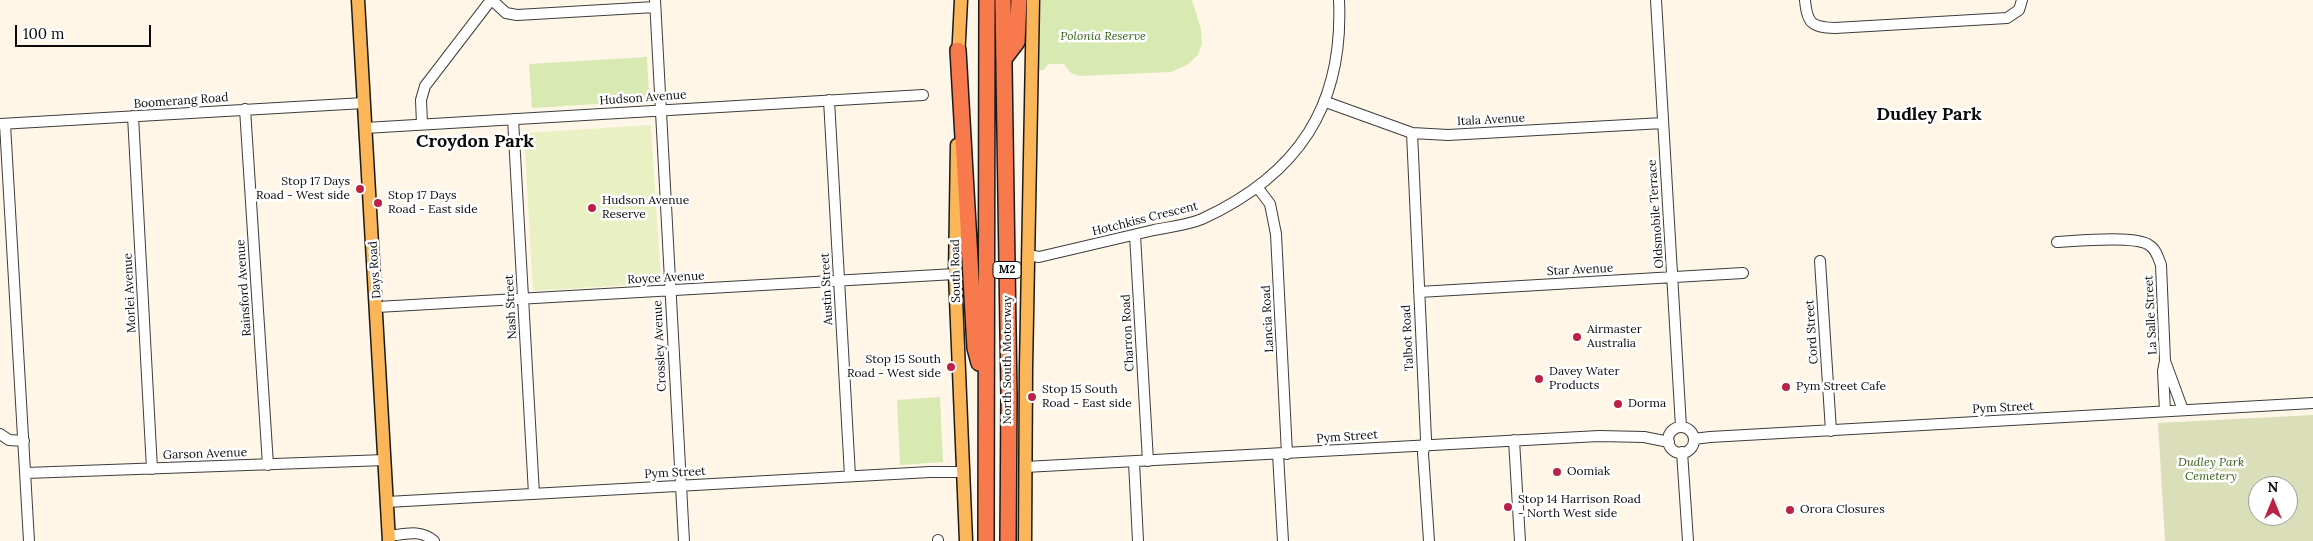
<!DOCTYPE html>
<style>
body{margin:0}
#map{position:relative;width:2313px;height:541px;overflow:hidden;background:#fff6e7;font-family:Lora,serif}
canvas{display:block}
.north{position:absolute;left:2248px;top:476px;width:50px;height:50px;box-sizing:border-box;background:#fff;border:1px solid #9d9d9d;border-radius:50%;rotate:0deg;font-size:14px;font-weight:700;line-height:20px;text-align:center;color:#0a0a0a}
.north::after{content:'';display:block;margin:auto;width:18px;height:22px;background:#bb2145;clip-path:polygon(50% 0,100% 100%,50% 72%,0 100%)}
.scale{position:absolute;left:15px;top:25px;width:136px;height:22px;box-sizing:border-box;border:2px solid #0a0a0a;border-top:0;padding-left:6px;font-size:15px;line-height:18px;white-space:nowrap;color:#0a0a0a;-webkit-text-stroke:4px #fff;paint-order:stroke}
</style>
<div id="map">
<canvas width="2313" height="541"></canvas>
<div class="north">N</div>
<div class="scale">100 m</div>
</div>
<script>
const g = document.querySelector('canvas').getContext('2d');
g.lineJoin = 'round';
function paint(path, color) { g.fillStyle = color; g.fill(path, 'evenodd'); }
function trace(path, color, width, dash) { g.strokeStyle = color; g.lineWidth = width; g.lineCap = dash ? 'butt' : 'round'; g.setLineDash(dash || []); g.stroke(path); }
function label(font, color, halo, rows, align = 'center') {
  g.font = font + ' Lora,serif'; g.lineWidth = 5; g.setLineDash([]); g.textBaseline = 'middle'; g.strokeStyle = halo; g.fillStyle = color; for (const [text, x, y, turn = 0] of rows) {
    g.save(); g.translate(x, y); g.rotate((+turn || 0) * Math.PI / 180); g.textAlign = isNaN(turn) ? turn : align; if (halo) g.strokeText(text, 0, 0); g.fillText(text, 0, 0); g.restore();
  }
}
const green = new Path2D(`
 M1041,0h151l9,29 1,14 -4,12 -11,10 -16,7 -92,4 -8,-3 -7,-9h-16l-4,6h-6z
 M647,57l2,40 -3,4 -114,7 -3,-44z
 M940,397l3,65 -43,3 -3,-65z`);
const cemetery = new Path2D(`
 M2313,415v126h-148l-7,-118zM2258,486h30v30h-30z`);
const pitch = new Path2D(`
 M651,125l10,158 -128,8 -9,-158z`);
const minor = new Path2D(`
 M492,0l14,13 11,2 138,-8
 M655,0l29,541
 M1656,0l25,427
 M1805,0c2,24 7,27 30,28l172,-10 12,-8 3,-10
 M829,100l21,376
 M1326,102l86,31 36,2 215,-12
 M245,109l23,356
 M133,116l19,353
 M513,119l21,375
 M0,124l364,-21
 M5,124l24,417
 M422,124l-1,-24 4,-14 66,-86
 M365,128l558,-33
 M1412,133l14,306 -3,14 6,88
 M1258,188l12,16 6,30 11,220
 M1135,235l13,226
 M2057,242c20,-1 78,-7 92,3 7,4 9,12 12,20l4,96 -2,10 2,40
 M1028,255l11,2c39,-9 77,-18 115,-27 15,-3 34,-5 48,-11 96,-44 142,-113 137,-219
 M1820,261l11,170
 M1419,292l324,-19
 M377,307l578,-33
 M2165,361l18,49
 M1668 440a13 13 0 1 1 26 0a13 13 0 1 1-26 0Z
 M0,434l9,6 15,1
 M1694,439l16,-2 603,-34
 M1514,440l6,101
 M1682,452l6,89
 M1278,454l5,87
 M1134,462l4,79
 M1025,467l574,-31 45,1 25,5
 M26,473l359,-13
 M387,502l543,-30h34
 M389,536c16,-2 32,-7 45,5
 M938,541v-1`);
const major = new Path2D(`
 M358,0l31,541
 M958,60l3,-60
 M957,145l-2,129 11,267
 M1025,541l1,-173 7,-368`);
const highway = new Path2D(`
 M1003,0l6,396 -1,145
 M958,50l17,298 4,15
 M1004,59l13,-17 2,-42
 M986,541l1,-541`);
const markers = [
 [360,189,5,"#bb2145"],
 [378,203,5,"#bb2145"],
 [592,208,5,"#bb2145"],
 [1577,337,5,"#bb2145"],
 [951,367,5,"#bb2145"],
 [1539,379,5,"#bb2145"],
 [1786,387,5,"#bb2145"],
 [1032,397,5,"#bb2145"],
 [1618,404,5,"#bb2145"],
 [1557,472,5,"#bb2145"],
 [1508,507,5,"#bb2145"],
 [1790,510,5,"#bb2145"]
];
const shields = [
 [1007,270,28]
];
const shieldNames = [
 ["M2",1007,270]
];
const parkNames = [
 ["Polonia Reserve",1103,37],
 ["Dudley Park",2211,463],
 ["Cemetery",2211,477]
];
const streetNames = [
 ["Hudson Avenue",643,98,-4],
 ["Boomerang Road",181,101,-4],
 ["Itala Avenue",1491,120,-3],
 ["Oldsmobile Terrace",1656,214,-94],
 ["Hotchkiss Crescent",1145,219,-14],
 ["Days Road",375,270,-94],
 ["Star Avenue",1580,270,-3],
 ["South Road",956,271,-91],
 ["Royce Avenue",666,278,-3],
 ["Rainsford Avenue",244,288,-94],
 ["Austin Street",827,289,-93],
 ["Morlei Avenue",130,293,-93],
 ["Nash Street",511,307,-93],
 ["La Salle Street",2151,315,-93],
 ["Lancia Road",1268,319,-93],
 ["Cord Street",1812,332,-94],
 ["Charron Road",1128,333,-93],
 ["Talbot Road",1408,338,-93],
 ["Crossley Avenue",660,346,-93],
 ["North South Motorway",1008,360,-90],
 ["Pym Street",2003,408,-3],
 ["Pym Street",1347,437,-4],
 ["Garson Avenue",205,454,-2],
 ["Pym Street",675,473,-3]
];
const poiNames = [
 ["Stop 17 Days",350,182,"right"],
 ["Road - West side",350,196,"right"],
 ["Stop 17 Days",388,196],
 ["Road - East side",388,210],
 ["Hudson Avenue",602,201],
 ["Reserve",602,215],
 ["Airmaster",1587,330],
 ["Australia",1587,344],
 ["Stop 15 South",941,360,"right"],
 ["Road - West side",941,374,"right"],
 ["Davey Water",1549,372],
 ["Products",1549,386],
 ["Pym Street Cafe",1796,387],
 ["Stop 15 South",1042,390],
 ["Road - East side",1042,404],
 ["Dorma",1628,404],
 ["Oomiak",1567,472],
 ["Stop 14 Harrison Road",1518,500],
 ["- North West side",1518,514],
 ["Orora Closures",1800,510]
];
const districtNames = [
 ["Dudley Park",1929,115],
 ["Croydon Park",475,142]
];
paint(green, '#d8e9b1');
paint(cemetery, '#dadfba');
paint(pitch, '#e9f0c3');
trace(minor, '#3d3d3d', 12);
trace(major, '#1b1b1b', 15);
trace(highway, '#1b1b1b', 18);
trace(minor, '#fff', 10);
trace(major, '#fcb65a', 12);
trace(highway, '#f87a4c', 15);
for (const [x, y, r, color] of markers) { const dot = new Path2D(); dot.arc(x, y, r, 0, 2 * Math.PI); g.fillStyle = color; g.fill(dot); trace(dot, '#fff', 2); }
for (const [x, y, w] of shields) { const box = new Path2D(); box.roundRect(x - w / 2, y - 8.5, w, 17, 4); g.fillStyle = '#fff'; g.fill(box); trace(box, '#0a0a0a', 1); }
label('bold 11px', '#0a0a0a', null, shieldNames);
label('italic 12px', '#36611a', '#fff', parkNames);
label('12px', '#0a0a0a', '#fff', streetNames);
label('12px', '#0a0a0a', '#fff', poiNames, 'left');
label('bold 18px', '#0a0a0a', '#fff', districtNames);
</script>
